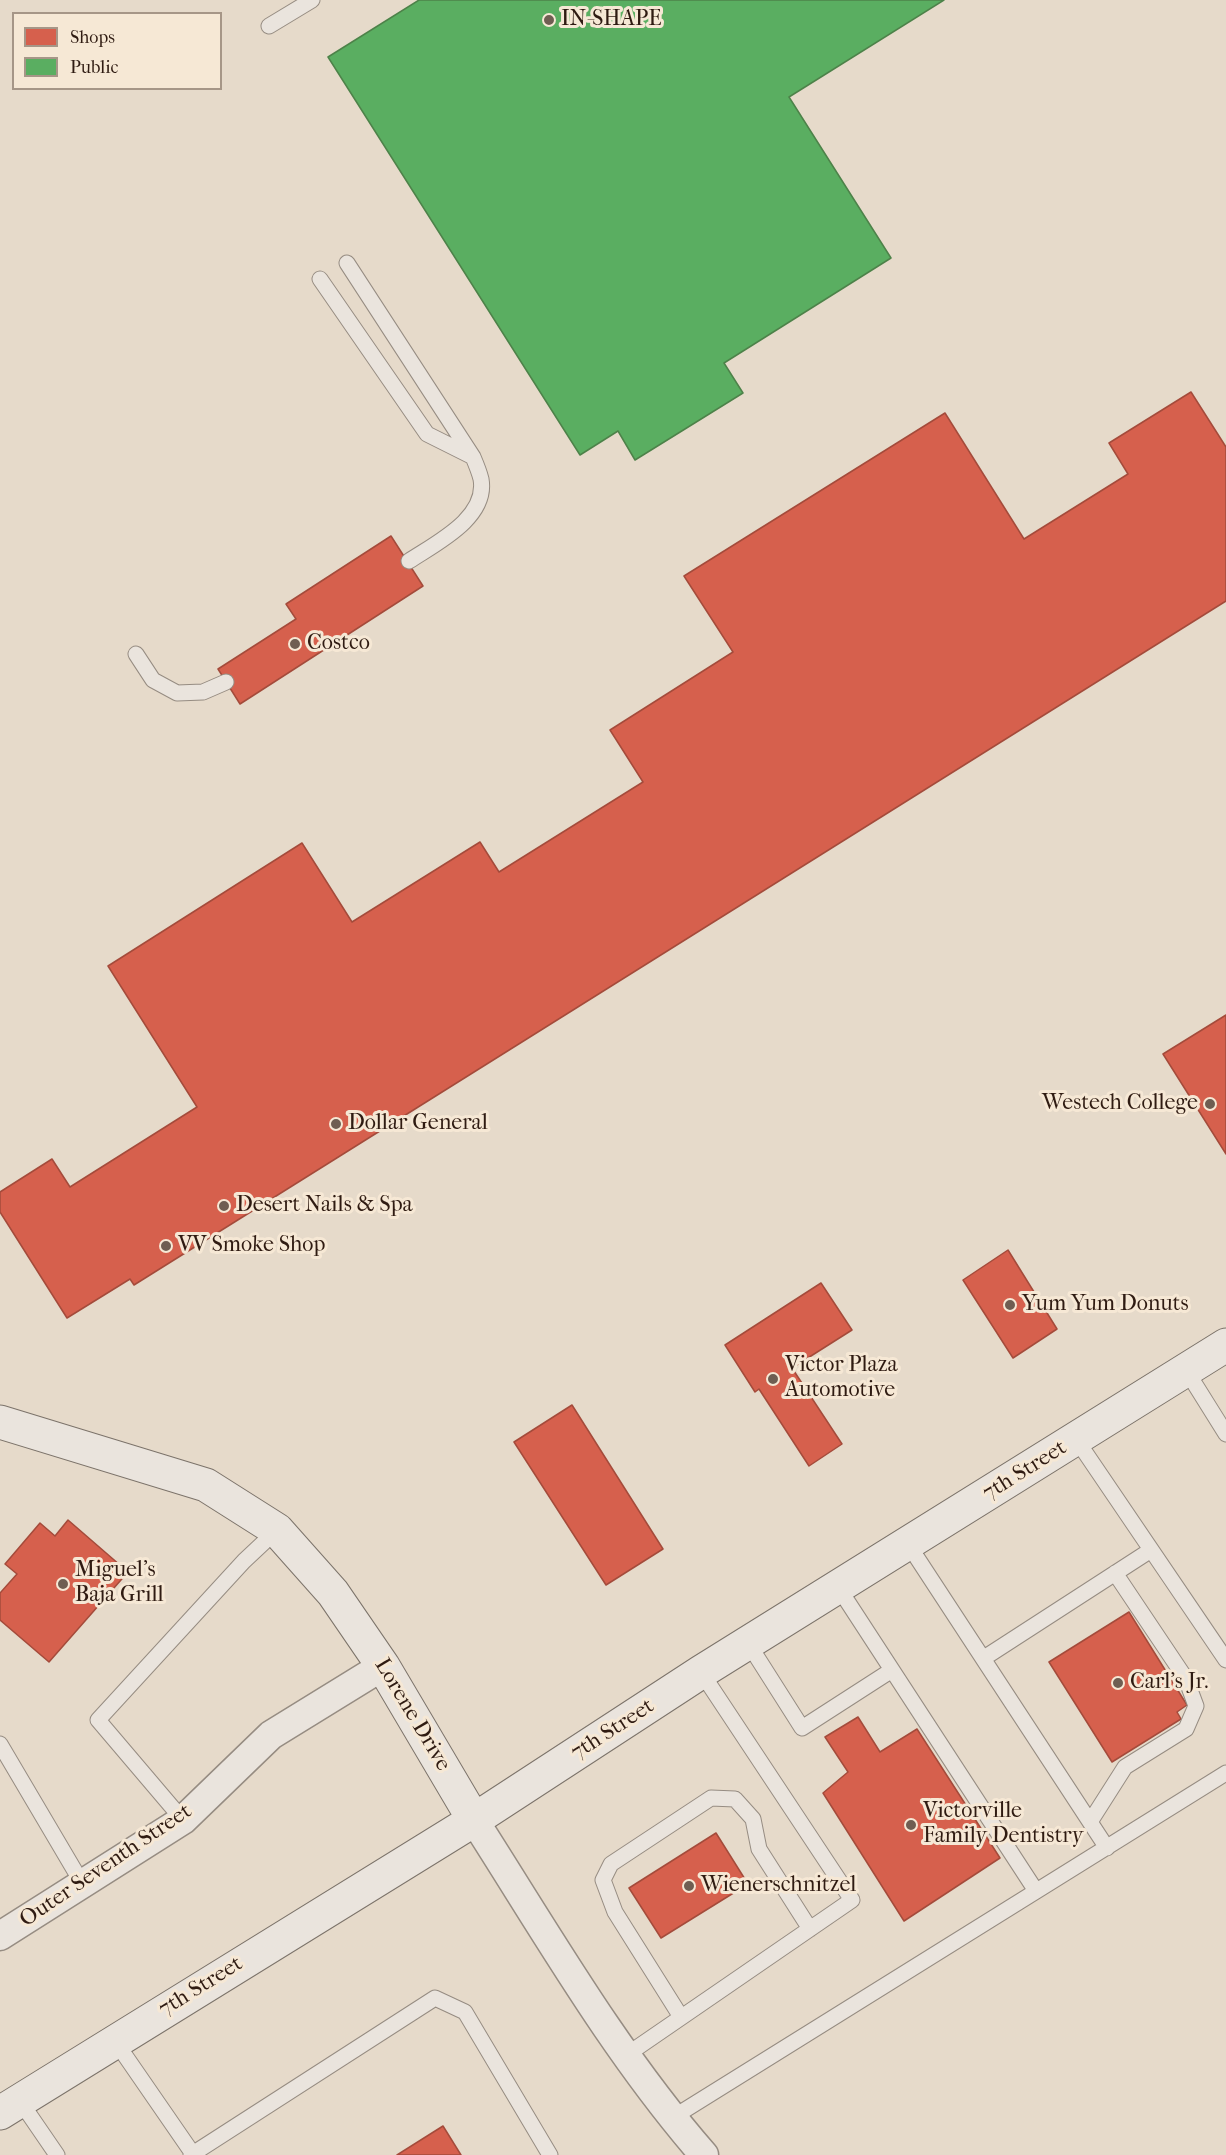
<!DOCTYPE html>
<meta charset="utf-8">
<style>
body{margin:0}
#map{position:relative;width:1226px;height:2155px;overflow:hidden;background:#e6daca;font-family:"IM FELL French Canon",serif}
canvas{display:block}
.legend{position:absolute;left:12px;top:12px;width:210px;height:78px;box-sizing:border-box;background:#f6e8d5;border:2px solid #a69687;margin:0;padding:8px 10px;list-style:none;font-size:18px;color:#2f1b12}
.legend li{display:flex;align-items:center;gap:12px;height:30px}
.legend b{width:30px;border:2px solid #a69687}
</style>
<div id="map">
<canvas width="1226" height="2155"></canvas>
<ul class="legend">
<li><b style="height:16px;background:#d6604d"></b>Shops</li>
<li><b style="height:16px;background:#5aae61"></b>Public</li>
</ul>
</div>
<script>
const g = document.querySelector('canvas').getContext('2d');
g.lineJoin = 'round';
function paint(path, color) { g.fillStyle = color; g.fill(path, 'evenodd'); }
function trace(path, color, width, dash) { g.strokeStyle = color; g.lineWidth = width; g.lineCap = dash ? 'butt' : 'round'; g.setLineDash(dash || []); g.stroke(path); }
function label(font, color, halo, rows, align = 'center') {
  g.font = font + ' "IM FELL French Canon",serif'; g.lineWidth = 6; g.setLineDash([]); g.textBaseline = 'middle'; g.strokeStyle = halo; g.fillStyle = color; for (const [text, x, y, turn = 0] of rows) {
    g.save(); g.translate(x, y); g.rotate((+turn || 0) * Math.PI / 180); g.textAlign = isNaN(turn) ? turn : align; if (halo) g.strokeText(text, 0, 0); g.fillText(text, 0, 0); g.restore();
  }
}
const shops = new Path2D(`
 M1191,392l35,55v154l-1092,684 -4,-6 -63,39 -67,-106v-20l52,-33 18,28 127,-80 -89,-141 194,-123 50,79 128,-80 19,30 144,-90 -33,-52 123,-78 -49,-76 261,-163 79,126 104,-65 -19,-31z
 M391,536l32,50 -183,118 -22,-35 78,-50 -10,-15z
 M1226,1015v139l-63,-100z
 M1008,1250l49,79 -44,29 -50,-78z
 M821,1283l31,47 -60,38 50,76 -33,22 -50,-77 -4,3 -30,-47z
 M572,1405l91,144 -57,36 -92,-143z
 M68,1520l60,52 -79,90 -49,-42v-27l17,-19 -12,-10 35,-41 15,13z
 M1129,1612l58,93 -10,7 4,7 -69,43 -63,-100z
 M858,1717l22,35 37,-23 83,129 -96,63 -81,-128 25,-21 -23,-35z
 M716,1833l32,51 -87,54 -32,-50z
 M443,2126l18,29h-64z`);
const public = new Path2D(`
 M419,0h525l-155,97 102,161 -167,105 19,30 -108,67 -17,-29 -38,24 -252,-398z`);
const lane = new Path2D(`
 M269,26l43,-26
 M347,263l126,194c3,7 6,14 8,22 7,39 -45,64 -72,82
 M320,279l107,155 46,23
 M136,654l17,26 24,13 26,-1 23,-10
 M1186,1370l40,64
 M1076,1439l150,221
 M908,1544l199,304
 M838,1587l198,304
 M748,1643l54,85 90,-58
 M984,1658l167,-108
 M0,1744l82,139
 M183,1820l-85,-100 146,-159 33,-31
 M1090,1822l35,-55 61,-38 10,-23 -10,-27 -71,-106
 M681,2017l-66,-105 -12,-32 8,-16 100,-66 24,1 18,20 6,30 51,80
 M115,2041l78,113
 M625,2056l227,-156 -151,-228
 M20,2101l37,54
 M672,2118l554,-345
 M191,2155l244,-157 30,14 85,143`);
const street = new Path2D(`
 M474,1820c73,114 141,233 230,335
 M0,1936l183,-116 88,-85 112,-69`);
const secondary = new Path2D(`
 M0,1422l206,63 71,45 56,63 50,73 91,154
 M0,2113l474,-293 227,-148 525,-327`);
const markers = [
 [549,20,6,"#6f5e52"],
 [295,644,6,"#6f5e52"],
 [1210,1104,6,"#6f5e52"],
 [336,1124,6,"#6f5e52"],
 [224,1206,6,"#6f5e52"],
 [166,1246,6,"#6f5e52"],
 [1010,1305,6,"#6f5e52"],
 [773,1379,6,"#6f5e52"],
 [63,1584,6,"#6f5e52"],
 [1118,1683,6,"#6f5e52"],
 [911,1825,6,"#6f5e52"],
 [689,1886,6,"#6f5e52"]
];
const poiNames = [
 ["IN-SHAPE",561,20],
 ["Costco",307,644],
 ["Westech College",1198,1104,"right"],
 ["Dollar General",348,1124],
 ["Desert Nails & Spa",236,1206],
 ["VV Smoke Shop",178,1246],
 ["Yum Yum Donuts",1022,1305],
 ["Victor Plaza",785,1366],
 ["Automotive",785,1391],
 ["Miguel’s",75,1571],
 ["Baja Grill",75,1596],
 ["Carl's Jr.",1130,1683],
 ["Victorville",923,1812],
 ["Family Dentistry",923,1837],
 ["Wienerschnitzel",701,1886]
];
const streetNames = [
 ["7th Street",1025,1471,-32],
 ["Lorene Drive",412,1715,59],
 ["7th Street",613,1730,-33],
 ["Outer Seventh Street",106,1866,-34],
 ["7th Street",201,1987,-32]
];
paint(shops, '#d6604d');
trace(shops, '#a44b3b', 1.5);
paint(public, '#5aae61');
trace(public, '#4d8249', 1.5);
trace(lane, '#968c82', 17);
trace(street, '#968c82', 31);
trace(secondary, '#7c736a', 35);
trace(lane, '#eae4dd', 15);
trace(street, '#eae4dd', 28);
trace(secondary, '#eae4dd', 33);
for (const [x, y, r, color] of markers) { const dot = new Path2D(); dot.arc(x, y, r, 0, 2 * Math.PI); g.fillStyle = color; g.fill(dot); trace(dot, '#f6e8d5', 2); }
label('22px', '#2f1b12', '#f6e8d5', poiNames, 'left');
label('22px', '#2f1b12', '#f6e8d5', streetNames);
</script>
